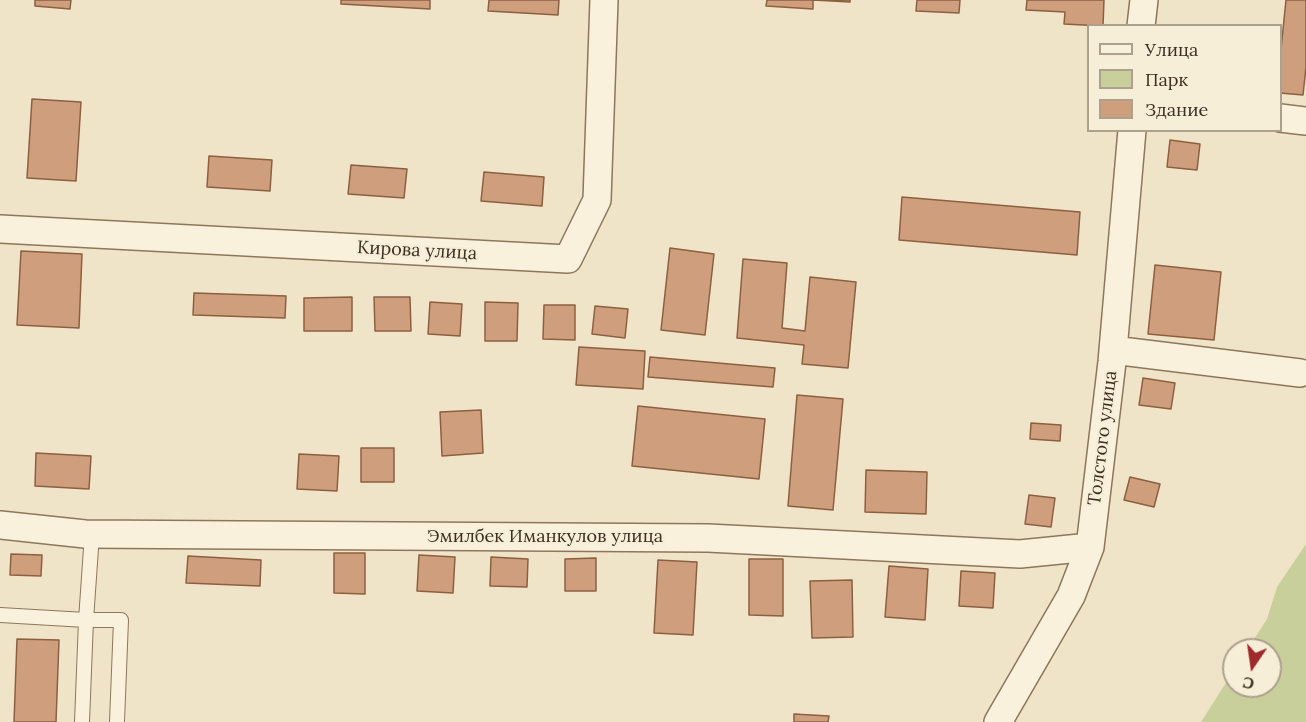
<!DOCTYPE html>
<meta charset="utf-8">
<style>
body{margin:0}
#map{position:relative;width:1306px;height:722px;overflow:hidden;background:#f0e4c8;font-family:Lora,serif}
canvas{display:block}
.legend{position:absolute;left:1087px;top:24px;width:195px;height:108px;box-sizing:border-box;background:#f7eed8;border:2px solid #ada18e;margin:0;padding:8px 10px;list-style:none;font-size:18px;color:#3d2e20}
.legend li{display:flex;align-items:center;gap:12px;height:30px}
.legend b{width:30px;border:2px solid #ada18e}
.north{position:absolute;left:1222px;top:638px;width:60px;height:60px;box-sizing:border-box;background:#f7eed8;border:2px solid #ada18e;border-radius:50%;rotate:193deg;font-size:16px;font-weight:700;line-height:24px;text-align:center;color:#3d2e20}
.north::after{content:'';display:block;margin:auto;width:21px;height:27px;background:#9e2a2b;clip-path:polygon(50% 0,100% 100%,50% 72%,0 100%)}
</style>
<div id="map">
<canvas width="1306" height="722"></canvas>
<ul class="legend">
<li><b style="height:8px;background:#faf1dc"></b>Улица</li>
<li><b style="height:16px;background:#c9cf9b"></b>Парк</li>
<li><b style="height:16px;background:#cf9f7d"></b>Здание</li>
</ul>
<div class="north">С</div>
</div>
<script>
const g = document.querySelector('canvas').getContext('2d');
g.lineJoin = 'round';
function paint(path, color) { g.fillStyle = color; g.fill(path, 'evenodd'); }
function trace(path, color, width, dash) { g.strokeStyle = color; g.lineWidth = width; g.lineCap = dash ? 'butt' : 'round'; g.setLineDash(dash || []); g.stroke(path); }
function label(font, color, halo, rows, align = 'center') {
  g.font = font + ' Lora,serif'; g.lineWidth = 5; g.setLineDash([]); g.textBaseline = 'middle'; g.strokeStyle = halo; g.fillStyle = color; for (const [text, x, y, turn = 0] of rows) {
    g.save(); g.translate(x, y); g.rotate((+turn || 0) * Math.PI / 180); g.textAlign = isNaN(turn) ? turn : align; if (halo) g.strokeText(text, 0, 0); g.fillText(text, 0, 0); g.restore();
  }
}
const green = new Path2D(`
 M1306,544v178h-105l33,-52v16h36v-36h-23l20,-31 10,-32z`);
const building = new Path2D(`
 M35,0h36l-1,9 -35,-3z
 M341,0h89v9l-89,-5z
 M489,0h70l-1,15 -70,-4z
 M767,0h46v9l-47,-3z
 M813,0h37v2z
 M917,0h43l-1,13 -43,-2z
 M1027,0h77l-1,26 -39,-2 1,-12 -39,-2z
 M1286,0h20v67l-3,28 -23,-2v-34z
 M32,99l49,3 -5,79 -49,-3z
 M1170,140l30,4 -3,26 -30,-3z
 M209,156l63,4 -2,31 -63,-4z
 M351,165l56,4 -3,29 -56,-4z
 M484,172l60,5 -2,29 -61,-5z
 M902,197l178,15 -3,43 -178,-15z
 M670,248l44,6 -9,81 -44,-5z
 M21,251l61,3 -3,74 -62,-3z
 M743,259l44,4 -5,65 23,3 5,-54 46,5 -8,86 -46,-4 2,-19 -67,-7z
 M1155,265l66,7 -7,68 -66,-6z
 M194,293l92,3 -1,22 -92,-3z
 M352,297v34h-48v-33z
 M374,297h36l1,34h-36z
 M430,302l32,2 -2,32 -32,-2z
 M485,302l33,1 -1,38h-32z
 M544,305h31v35l-32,-1z
 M595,306l33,3 -3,29 -33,-4z
 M579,347l66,4 -2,38 -67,-4z
 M650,357l125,11 -2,19 -125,-10z
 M1143,378l32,5 -4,26 -32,-4z
 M797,395l46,4 -10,111 -45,-4z
 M638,406l127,13 -6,60 -127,-13z
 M481,410l2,43 -41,3 -2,-44z
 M1031,423l30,2 -1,16 -30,-2z
 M361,448h33v34h-33z
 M36,453l55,3 -2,33 -54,-3z
 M299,454l40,2 -2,35 -40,-2z
 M866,470l61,2 -1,42 -61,-2z
 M1130,477l30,7 -6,23 -30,-7z
 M1029,495l26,3 -4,29 -26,-3z
 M334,553h31v41l-31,-1z
 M11,554l31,1 -1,21 -31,-1z
 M419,555l36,2 -2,36 -36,-2z
 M188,556l73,4 -1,26 -74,-3z
 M491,557l37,2 -1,28 -37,-1z
 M596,558v33h-31v-32z
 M749,559h34v57l-34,-1z
 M658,560l39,2 -4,73 -39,-2z
 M889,566l39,3 -3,51 -40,-3z
 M961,571l34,2 -2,35 -34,-2z
 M852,580l1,57 -41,1 -2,-57z
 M17,639l42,1 -3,82h-42z
 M794,714l35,2 -1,6h-34z`);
const service = new Path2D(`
 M92,534l-6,86h35l-4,102
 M0,615l86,5 -4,102`);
const minor = new Path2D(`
 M1141,26l3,-26
 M1280,118l26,3
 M0,229l568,30 29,-59 7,-200
 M1113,350l187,23
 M0,525l85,9 623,4 312,16 70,-7
 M998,722l73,-126 19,-49 22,-185 20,-232`);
const streetNames = [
 ["Кирова улица",417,251,3],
 ["Толстого улица",1103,438,-83],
 ["Эмилбек Иманкулов улица",545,537]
];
paint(green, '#c9cf9b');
paint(building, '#cf9f7d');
trace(building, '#8d5f41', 1.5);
trace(service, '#8d765c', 16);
trace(minor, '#8d765c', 30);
trace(service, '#faf1dc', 14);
trace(minor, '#faf1dc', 27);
label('18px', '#3d2e20', '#f7eed8', streetNames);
</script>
